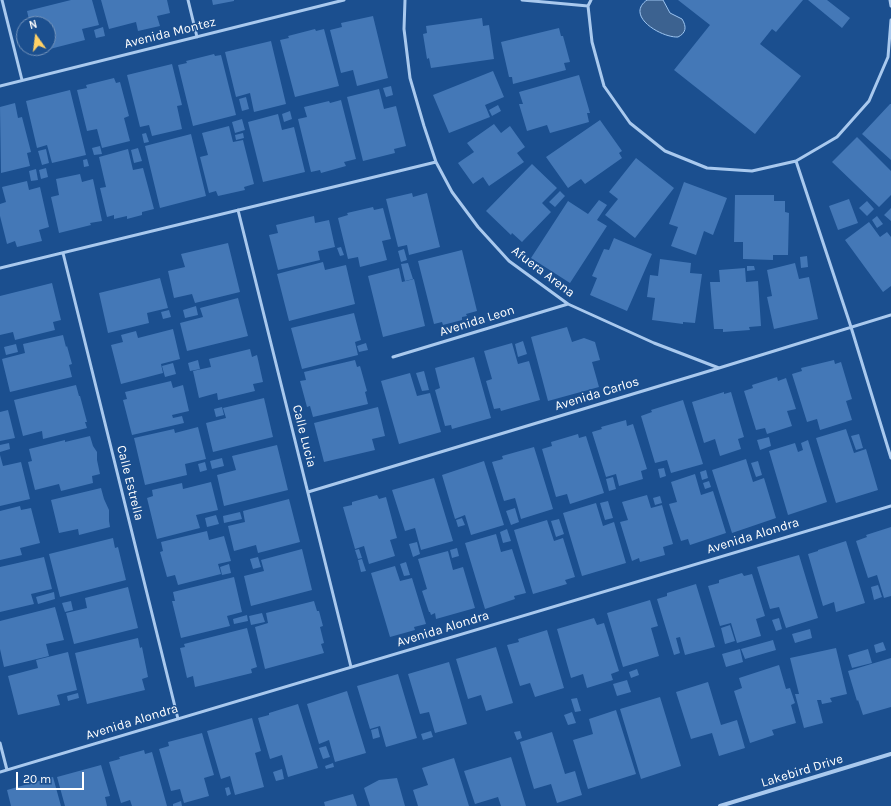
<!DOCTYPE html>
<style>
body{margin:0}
#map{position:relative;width:891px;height:806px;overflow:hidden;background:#1b4f8f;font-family:Karla,sans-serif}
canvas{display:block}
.north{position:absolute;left:16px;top:16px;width:40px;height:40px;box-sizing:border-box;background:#1b4f8f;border:1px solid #7695bc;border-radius:50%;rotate:346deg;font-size:11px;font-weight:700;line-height:16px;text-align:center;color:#fff}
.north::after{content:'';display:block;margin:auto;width:14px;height:18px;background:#ffd166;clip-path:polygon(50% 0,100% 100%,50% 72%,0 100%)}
.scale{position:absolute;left:16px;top:772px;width:68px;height:18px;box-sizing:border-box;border:2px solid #fff;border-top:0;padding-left:5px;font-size:12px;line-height:14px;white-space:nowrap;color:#fff;-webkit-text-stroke:3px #1b4f8f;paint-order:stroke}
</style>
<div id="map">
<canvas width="891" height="806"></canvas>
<div class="north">N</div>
<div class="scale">20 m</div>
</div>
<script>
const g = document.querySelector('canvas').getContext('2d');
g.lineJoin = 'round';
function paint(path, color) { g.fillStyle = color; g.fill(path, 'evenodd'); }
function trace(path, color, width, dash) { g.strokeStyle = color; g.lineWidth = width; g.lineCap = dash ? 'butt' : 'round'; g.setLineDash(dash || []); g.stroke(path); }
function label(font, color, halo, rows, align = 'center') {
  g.font = font + ' Karla,sans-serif'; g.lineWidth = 3; g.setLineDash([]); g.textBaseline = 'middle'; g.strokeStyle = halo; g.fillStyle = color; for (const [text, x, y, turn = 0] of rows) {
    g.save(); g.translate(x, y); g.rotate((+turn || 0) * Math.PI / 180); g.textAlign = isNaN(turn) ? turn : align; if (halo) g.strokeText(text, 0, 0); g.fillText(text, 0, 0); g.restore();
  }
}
const water = new Path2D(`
 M647,0h16l7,13 12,6c5,8 4,14 -4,18 -16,1 -54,-21 -31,-37z`);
const building = new Path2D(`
 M71,0h21l7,25 -17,4 3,11 -47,12 -1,-4h11v-24h-18l-3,-13z
 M101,0h66l3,13 -13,3 3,10 -22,5 -2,-9 -27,7z
 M212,0h22v1l-21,4z
 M678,0h125l-27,32 -4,-3 -12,15 41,32 -46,58 -81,-64 36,-45z
 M808,0h19l23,18 -8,10z
 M373,16l15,62 -31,8 -4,-16 -12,3 -11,-43 12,-3 -1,-4z
 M482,18l1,8 6,-1 5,34 -63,9 -2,-10 -2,1 -4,-25 4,-1 -1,-7z
 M103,27l2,9 -9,2 -2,-8z
 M559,28l2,8h2l7,26 -6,1 2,7 -53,14 -1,-7h-3l-8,-35z
 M315,29l1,2 8,-2 15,57 -44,11 -15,-57 9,-2 -1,-2z
 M271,41l15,63 -32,8 -4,-19 -14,4 -11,-45z
 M214,54l1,2 6,-1 15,60 -43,11 -15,-61 9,-2 -1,-2z
 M172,64l10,41 -5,1 5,23 -30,7 -3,-11 -9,2 -13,-52z
 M493,71l11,26 -19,8 5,12 -41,16 -16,-38z
 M579,75l11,38h-3l2,9 -39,11 -3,-8 -20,6 -8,-27h4l-4,-12z
 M114,78l2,5 4,-1 9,34 -5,2 6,23 -28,7 -5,-19 -10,2 -10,-41 10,-2 -1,-3z
 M391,86l2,9 -7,2 -3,-9z
 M379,89l5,20 12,-3 10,40 -12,3 1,4 -32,8 -16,-64z
 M70,90l16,65 -34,8 -5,-18 -10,3 -11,-47z
 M246,97l3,12 -7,2 -3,-12z
 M341,100l15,59 -12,3 2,4 -25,7 -1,-3 -9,2 -13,-53 9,-2 -3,-10 25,-6 1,2z
 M15,103l3,15 4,-1 9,35 -4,1 3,13 -29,7 -1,-66z
 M890,104h1v56l-29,-26z
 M498,105l3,6 -9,5 -3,-6z
 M290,111l2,8 -8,3 -2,-8z
 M278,114l4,16 12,-3 11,45 -42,10 -15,-60z
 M242,119l3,11 -10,3 -3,-11z
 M600,120l22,31 -3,2 3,5 -37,26 -4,-5 -13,9 -22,-31z
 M494,124l7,9 9,-7 15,21 -8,6 7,9 -35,24 -6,-9 -10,7 -15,-21 16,-11 -7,-9z
 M229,126l4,16 10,-2 11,44 -10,3 1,3 -27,6 -2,-5 -7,2 -9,-36 8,-2 -6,-22z
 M146,133l3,9 -5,1 -2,-9z
 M243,133l1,5 -8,2 -1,-5z
 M191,134l15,62 -46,12 -15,-62z
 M857,137l34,34v24l-12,12 -47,-45z
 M100,146l2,8 -8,1 -2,-7z
 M138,148l4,13 -8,2 -3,-13z
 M46,149l3,14 -7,2 -4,-14z
 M128,149l5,21 10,-2 11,41 -12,3v3l-15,4v-3l-13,3v-4l-7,2 -7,-29 6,-1 -7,-30z
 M636,158l38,30 -39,50 -30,-23 13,-16 -9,-7z
 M87,159l2,7 -5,1 -1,-7z
 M532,164l25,24 -15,15 9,9 -29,30 -10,-9 -1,2 -25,-24z
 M46,168l2,9 -7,2 -2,-9z
 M36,169l2,11 -7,1 -2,-10z
 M80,174l2,8 11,-3 9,42 -12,2 1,2 -32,8 -8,-36 8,-2 -3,-16z
 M27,181l2,9 11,-3 9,40 -10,3 3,11 -25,6 -2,-6 -8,3 -7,-28v-12l6,-2 -4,-15z
 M684,182l43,16 -14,37 -9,-4 -8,24 -25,-9 7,-19 -9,-3z
 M560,191l5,5 -10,11 -6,-5z
 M412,193l1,4 14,-4 13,54 -31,8 -2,-10 -9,2 -12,-48z
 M735,195h39v6h11v11l4,1 -1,42h-15v5l-30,-1v-17h-9z
 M849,199l9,24 -20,7 -9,-24z
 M599,200l8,5 -10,15 10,6 -37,57 -39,-25 37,-57 20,13z
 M867,201l7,8 -7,7 -8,-8z
 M373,207l1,3 9,-2 8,31 -9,2 5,19 -27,7 -2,-10 -10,2 -10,-41 10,-3 -1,-2z
 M891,208v13l-7,-6z
 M314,216l1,7 14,-3 6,27 -17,4 2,9 -42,10 -9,-35 9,-2 -2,-8z
 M877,216l6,8 -6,4 -5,-8z
 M869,222l11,15 7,-5 4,5v49l-8,6 -38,-52z
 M614,238l38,16 -25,57 -37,-16 7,-17 -5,-2 12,-27 5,1z
 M228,243l12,49 -45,11 -3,-9 -18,4 -6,-27 17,-4 -4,-13z
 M341,247l3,8 -4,1 -3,-8z
 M404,249l3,11 -6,2 -3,-11z
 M462,250l15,61 -11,3 1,2 -5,1v3l-19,5 -1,-3 -8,2 -16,-63z
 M807,256l1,11 -7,1 -1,-11z
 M660,259l31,4 -1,10 12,1 -7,49 -12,-1v2l-31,-4 3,-22 -8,-1 3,-22 8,1z
 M323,262l2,8 21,-5 9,39 -66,17 -12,-47z
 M408,263l5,16 -8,2 -4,-17z
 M795,263l4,16 10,-2 9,42 -44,10 -7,-32 5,-1 -5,-26z
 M747,266h7l1,4 -8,1z
 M399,268l3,14 12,-3 11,47 -42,11 -15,-61z
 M745,268l1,14 12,-1 3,45 -12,1 1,3 -27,2v-3h-9l-4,-47h10l-1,-12z
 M160,278l8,30 -21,5 2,10 -41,10 -9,-40z
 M52,283l9,37 -8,2 2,8 -40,10 -2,-8 -13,3v-39z
 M238,298l10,38 -61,15 -7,-28 23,-6 -3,-9z
 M196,306l2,9 -13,3 -2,-8z
 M169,310l2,7 -8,2 -2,-7z
 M354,313l7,27 -6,2 3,13 -56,14 -11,-41z
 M567,327l5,15 12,-4 11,4 5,18 -8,2 7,25 -51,14 -17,-64z
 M173,329l7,30 -19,5 2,9 -42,11 -10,-39 12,-3 -2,-7 15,-4 2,7z
 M63,335l3,12 1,-1 5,18 -3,1 3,12 -62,15 -8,-33 23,-6 -2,-9z
 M523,341l4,13 -9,3 -3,-13z
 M366,343l2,7 -9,2 -2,-6z
 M512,343l6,21 11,-3 11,39 -39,11 -1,-3 -6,1 -8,-28 6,-2 -8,-28z
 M16,344l2,8 -12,3 -2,-8z
 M250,349l2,8 5,-2 6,27 -10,2 2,7 -37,9 -1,-7 -18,5 -6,-27 18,-4 -2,-8z
 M474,357l17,61 -39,11 -1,-4 -6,1 -10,-36 5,-2 -5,-20z
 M198,360l2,9 -10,2 -2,-8z
 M355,360l2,7 3,-1 7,25 -2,1 3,12 -55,13 -3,-11 -3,1 -7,-26 6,-1 -2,-8z
 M834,360l1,4 6,-2 11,37 -6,2 6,19 -32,10 -3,-11 -10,3 -15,-48 10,-3 -1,-3z
 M173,363l3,11 -11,3 -3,-11z
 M424,371l5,19 -7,1 -6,-18z
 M410,373l7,23 13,-3 11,39 -42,12 -18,-63z
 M777,377l1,4 8,-3 10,31 -9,2 5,15 -25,8 -2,-6 -9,2 -12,-39 9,-3 -1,-3z
 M171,381l2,7 10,-3 6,26 -17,4 1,3 9,-2 2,7 -52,12 -9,-35 4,-1 -2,-7z
 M76,385l3,11h1l7,26h-2l2,6 -44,11 -1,-8 -19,5 -9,-36z
 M724,392v2l7,-2 13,45 -6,2 3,10 -21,7 -5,-17 -11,4 -12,-41z
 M264,398l9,39 -60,15 -7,-29 20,-5 -3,-10z
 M683,400l20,64 -32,9 -4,-13 -12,3 -14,-47 11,-4 -1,-2z
 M222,407l2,8 -8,2 -2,-8z
 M378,407l7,29 -13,3 3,11 -51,12 -10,-39z
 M8,410l7,28 -15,3v-29z
 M626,420l1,6 6,-2 14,45 -6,2 2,8 -24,7 -3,-12 -10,3 -14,-45 10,-3 -1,-2z
 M198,427l8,32 -21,5 2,11 -42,10 -11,-47 40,-9 1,4z
 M846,429l8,24 12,-4 12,41 -42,13 -20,-65z
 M578,434l1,4 7,-2 18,57 -34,11 -3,-10 -11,3 -14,-48 10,-3 -1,-4z
 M859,434l4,14 -7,2 -5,-14z
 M90,436l3,10 4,6v8l3,14 -8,2 1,7 -32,8 -2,-7 -24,6 -7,-28 4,-1 -3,-12 36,-9v2z
 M769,437l2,9 -11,4 -3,-10z
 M808,440l19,62 -39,13 -19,-64 26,-8 3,9 5,-2 -2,-7z
 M9,443l1,6 -10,3v-7z
 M277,445l11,45 -64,16 -7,-31 19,-5 -4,-14z
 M534,447l19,62 -32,10 -6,-21 -11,3 -12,-39 11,-3 -1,-3z
 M0,455l3,11 18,-4 9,37 -30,7z
 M222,458l2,8 -12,3 -2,-8z
 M746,459l7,23 11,-4 12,40 -44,15 -20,-63z
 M484,461l20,64 -33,10 -6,-20 -10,4 -13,-44z
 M758,461l4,14 -6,2 -5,-14z
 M205,462l2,8 -7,2 -2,-8z
 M664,468l2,8 -6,2 -2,-9z
 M706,470l2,8 -6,2 -2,-8z
 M695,474l6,21 12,-4 13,42 -36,12 -2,-6 -7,2 -12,-37 8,-2 -6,-20z
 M613,477l3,12 -7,2 -3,-12z
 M434,478l19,63 -32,9 -6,-22 -10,3 -13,-41z
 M709,481l2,6 -6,2 -2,-6z
 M211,482l7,28 -22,5 4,13 -43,11 -10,-41 6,-2 -1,-6 30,-7 1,6z
 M101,488l3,11 5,11v11l1,6 -31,8 -1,-6 -19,4 -8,-33z
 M377,495l2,4 7,-2 11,41 -7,2 5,16 -26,8 -5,-18 -9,3 -12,-42 9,-2v-3z
 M647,495l4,13 11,-3 11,39 -10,3 2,8 -25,7 -1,-4 -7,3 -12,-39 8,-2 -6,-18z
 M660,496l2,7 -7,2 -2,-7z
 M289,499l11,43 -42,11 -2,-8 -22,6 -6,-25 17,-4 -2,-11z
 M608,501l5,17 -8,2 -5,-17z
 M596,503l7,23 11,-4 12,41 -44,13 -19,-63z
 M20,506l1,4 10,-2 9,35 -20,5 2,7 -22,5v-49z
 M515,508l4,14 -8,3 -5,-14z
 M240,512l2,7 -18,4 -1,-7z
 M216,515l3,9 -12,3 -2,-9z
 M462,518l3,7 -7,2 -2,-7z
 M559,519l5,15 -8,3 -5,-16z
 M547,520l7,21 9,-3 12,39 -10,3 2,4 -34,10 -19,-64z
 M891,527v69l-7,2 -7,-23 -9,3 -12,-37 11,-4 -1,-2z
 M507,529l4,12 -8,2 -3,-11z
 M207,531l2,9 15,-4 7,25 -13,3 3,10 -43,11 -3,-10 -8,2 -7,-25 3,-1 -2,-9z
 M496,534l5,18 11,-3 14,44 -12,3 1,3 -30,10 -20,-66z
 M113,538l2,10 3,-1 8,33 -66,17 -11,-43z
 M846,541l19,62 -29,9 -2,-10 -11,4 -15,-52 10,-3v-1z
 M417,542l3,12 -7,3 -4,-13z
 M457,548l2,8 -7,2 -2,-8z
 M302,549l10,41 -61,16 -7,-30 20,-5 -3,-11z
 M359,549l3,9 -4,1 -3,-9z
 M448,551l5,19 10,-3 12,41 -39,11 -1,-6 -4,2 -1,-3h-1l-7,-21 5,-2 -9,-30z
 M799,555l19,63 -32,10 -7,-21 -9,2 -13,-42z
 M44,557l8,32 -21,5 3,10 -34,8v-45z
 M258,557l3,10 -8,2 -3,-10z
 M362,559l4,12 -5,1 -3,-12z
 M406,562l4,13 -6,1 -4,-12z
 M229,564l2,9 -9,2 -2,-8z
 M395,566l5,15 12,-3 14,46 -12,3 1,3 -25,7 -19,-64z
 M742,573l2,3 8,-2 13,42 -9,3 5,17 -24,7 -6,-20 -11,3 -12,-40 11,-3v-3z
 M234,577l8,35 -15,4 3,10 -49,12 -9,-37h3l-2,-9z
 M696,584l19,63 -30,8 -5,-18 -4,1 4,15 -6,2 -17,-56 10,-3v-3z
 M878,585l4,12 -8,3 -3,-13z
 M128,587l10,41 -64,16 -8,-31 21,-5 -2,-10z
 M54,592l1,7 -17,5 -2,-7z
 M650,600l8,26 -7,2 8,28 -36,11 -16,-54z
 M71,601l2,9 -8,2 -3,-9z
 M314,601l3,10h2l4,15 -3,1 4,16 -3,1 3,9 -59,16 -10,-42 13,-4 -2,-10z
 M55,607l9,33 -18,4 3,12 -45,11 -4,-18v-28z
 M262,613l3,9 -14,3 -2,-9z
 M247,615l1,6 -14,3 -1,-5z
 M594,618l3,7 7,-2 15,48 -8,3 2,6 -26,8 -4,-14 -12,4 -14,-49z
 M779,618l3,11 -6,2 -4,-11z
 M730,625l5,16 -10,3 -4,-16z
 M247,628l10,39 -6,2 1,4 -57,14 -2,-11 -6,2 -7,-30 5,-1 -1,-3z
 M810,629l2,9 -17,5 -3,-9z
 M547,630l17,58 -29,9 -5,-14 -10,3 -13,-41 12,-3 -1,-3z
 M138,638l2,10 2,-1 6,30 -6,2 3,11 -58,14 -12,-51z
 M773,640l3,10 -31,9 -4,-10z
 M883,642l3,8 -10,3 -2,-8z
 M496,647l17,56 -27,8 -5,-16 -13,4 -12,-40z
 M836,648l11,46 -17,4 2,4 -10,2 -1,-4h-4l6,23 -19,5 -9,-34h4l-9,-36z
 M740,649l3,13 -17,5 -4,-13z
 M868,649l4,14 -20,5 -4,-13z
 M68,652l9,38 -20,5 3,10 -42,10 -10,-39 30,-8 -2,-8z
 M891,658v49l-28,8 -5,-15 -1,1 -9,-30z
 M449,662l18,62 -32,9 -6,-21 -9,2 -12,-40z
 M779,665l7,24 4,-1 5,15 -4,2 5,18 -24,7 2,5 -24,8 -16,-52 8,-3 -3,-10z
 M637,669l2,6 -8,3 -2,-6z
 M398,674l19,64 -31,9 -6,-21 -10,3 -13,-43z
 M627,680l4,12 -14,4 -4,-12z
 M708,682l13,43 16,-5 8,28 -26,8 -7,-23 -21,6 -15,-47z
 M347,691l19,62 -31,9 -6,-22 -10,4 -12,-40z
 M78,693l1,5 -11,3 -1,-5z
 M660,697l21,69 -40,13 -21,-70z
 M577,698l4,13 -6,1 -4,-13z
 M298,704l20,64 -30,9 -6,-22 -12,4 -12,-41 11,-3v-2z
 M616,710l20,64 -48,15 -15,-49 20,-6 -4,-15z
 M572,712l4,11 -8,2 -4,-10z
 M252,718l9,33 -6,2 9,34 -29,8 -5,-19 -9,3 -14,-48z
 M378,728l2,9 -7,2 -2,-9z
 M431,731l2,6 -10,3 -2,-6z
 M520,731l2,7 -5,2 -3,-8z
 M552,732l13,42 10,-3 7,24 -25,8 -6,-19 -17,5 -14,-47z
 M202,733l12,42 -10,3 5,18 -25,7 -4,-14 -9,2 -12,-42 10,-3 -1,-4z
 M326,746l4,11 -7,2 -4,-11z
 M144,750l1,4 7,-2 15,54h-35l-2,-6 -9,3 -12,-41 11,-3 -1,-2z
 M511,757l15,49h-25l-3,-9 -23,7 -11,-33z
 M454,758l15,48h-51l-5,-16 15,-5 -6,-17z
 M333,763l1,4 -8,2 -1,-3z
 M101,765l9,31 -5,1 2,9h-42l-8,-29z
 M282,769l2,10 -8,2 -3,-9z
 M53,777l8,29h-50l-4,-16z
 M397,778l8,28h-35l-6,-18 15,-8z
 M229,787l2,7 -4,2 -2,-8z
 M353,794l4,12h-32l-1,-4z
 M181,801l1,5h-9v-2z`);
const lane = new Path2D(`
 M2,0l20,80
 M188,0l9,37
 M405,0l-1,29 6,49 14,48 12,36 16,30 26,35 31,34 59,43 86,39 65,25
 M522,0l66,6
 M591,0l-3,6 4,36 12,44 26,37 35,28 42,17 45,3 44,-10 41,-24 32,-36 19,-44 3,-37
 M890,0l1,6
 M0,86l344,-86
 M796,161l55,166 40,131
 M238,210l113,457
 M63,253l115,466
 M0,268l436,-106
 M393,357l175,-53
 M308,492l411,-124 172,-53
 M0,743l7,27
 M0,772l891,-266`);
const street = new Path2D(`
 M720,806l171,-52`);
const streetNames = [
 ["Avenida Montez",170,33,-14],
 ["Afuera Arena",543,272,37],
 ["Avenida Leon",477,321,-17],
 ["Avenida Carlos",597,394,-17],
 ["Calle Lucia",304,436,76],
 ["Calle Estrella",130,483,76],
 ["Avenida Alondra",753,536,-17],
 ["Avenida Alondra",443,629,-17],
 ["Avenida Alondra",132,722,-17],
 ["Lakebird Drive",802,771,-17]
];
paint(water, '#3c6290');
trace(water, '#9cc4f0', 1);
paint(building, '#4478b7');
trace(lane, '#a9c9ee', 3);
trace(street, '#a9c9ee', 4);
label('13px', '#fff', '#1b4f8f', streetNames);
</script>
